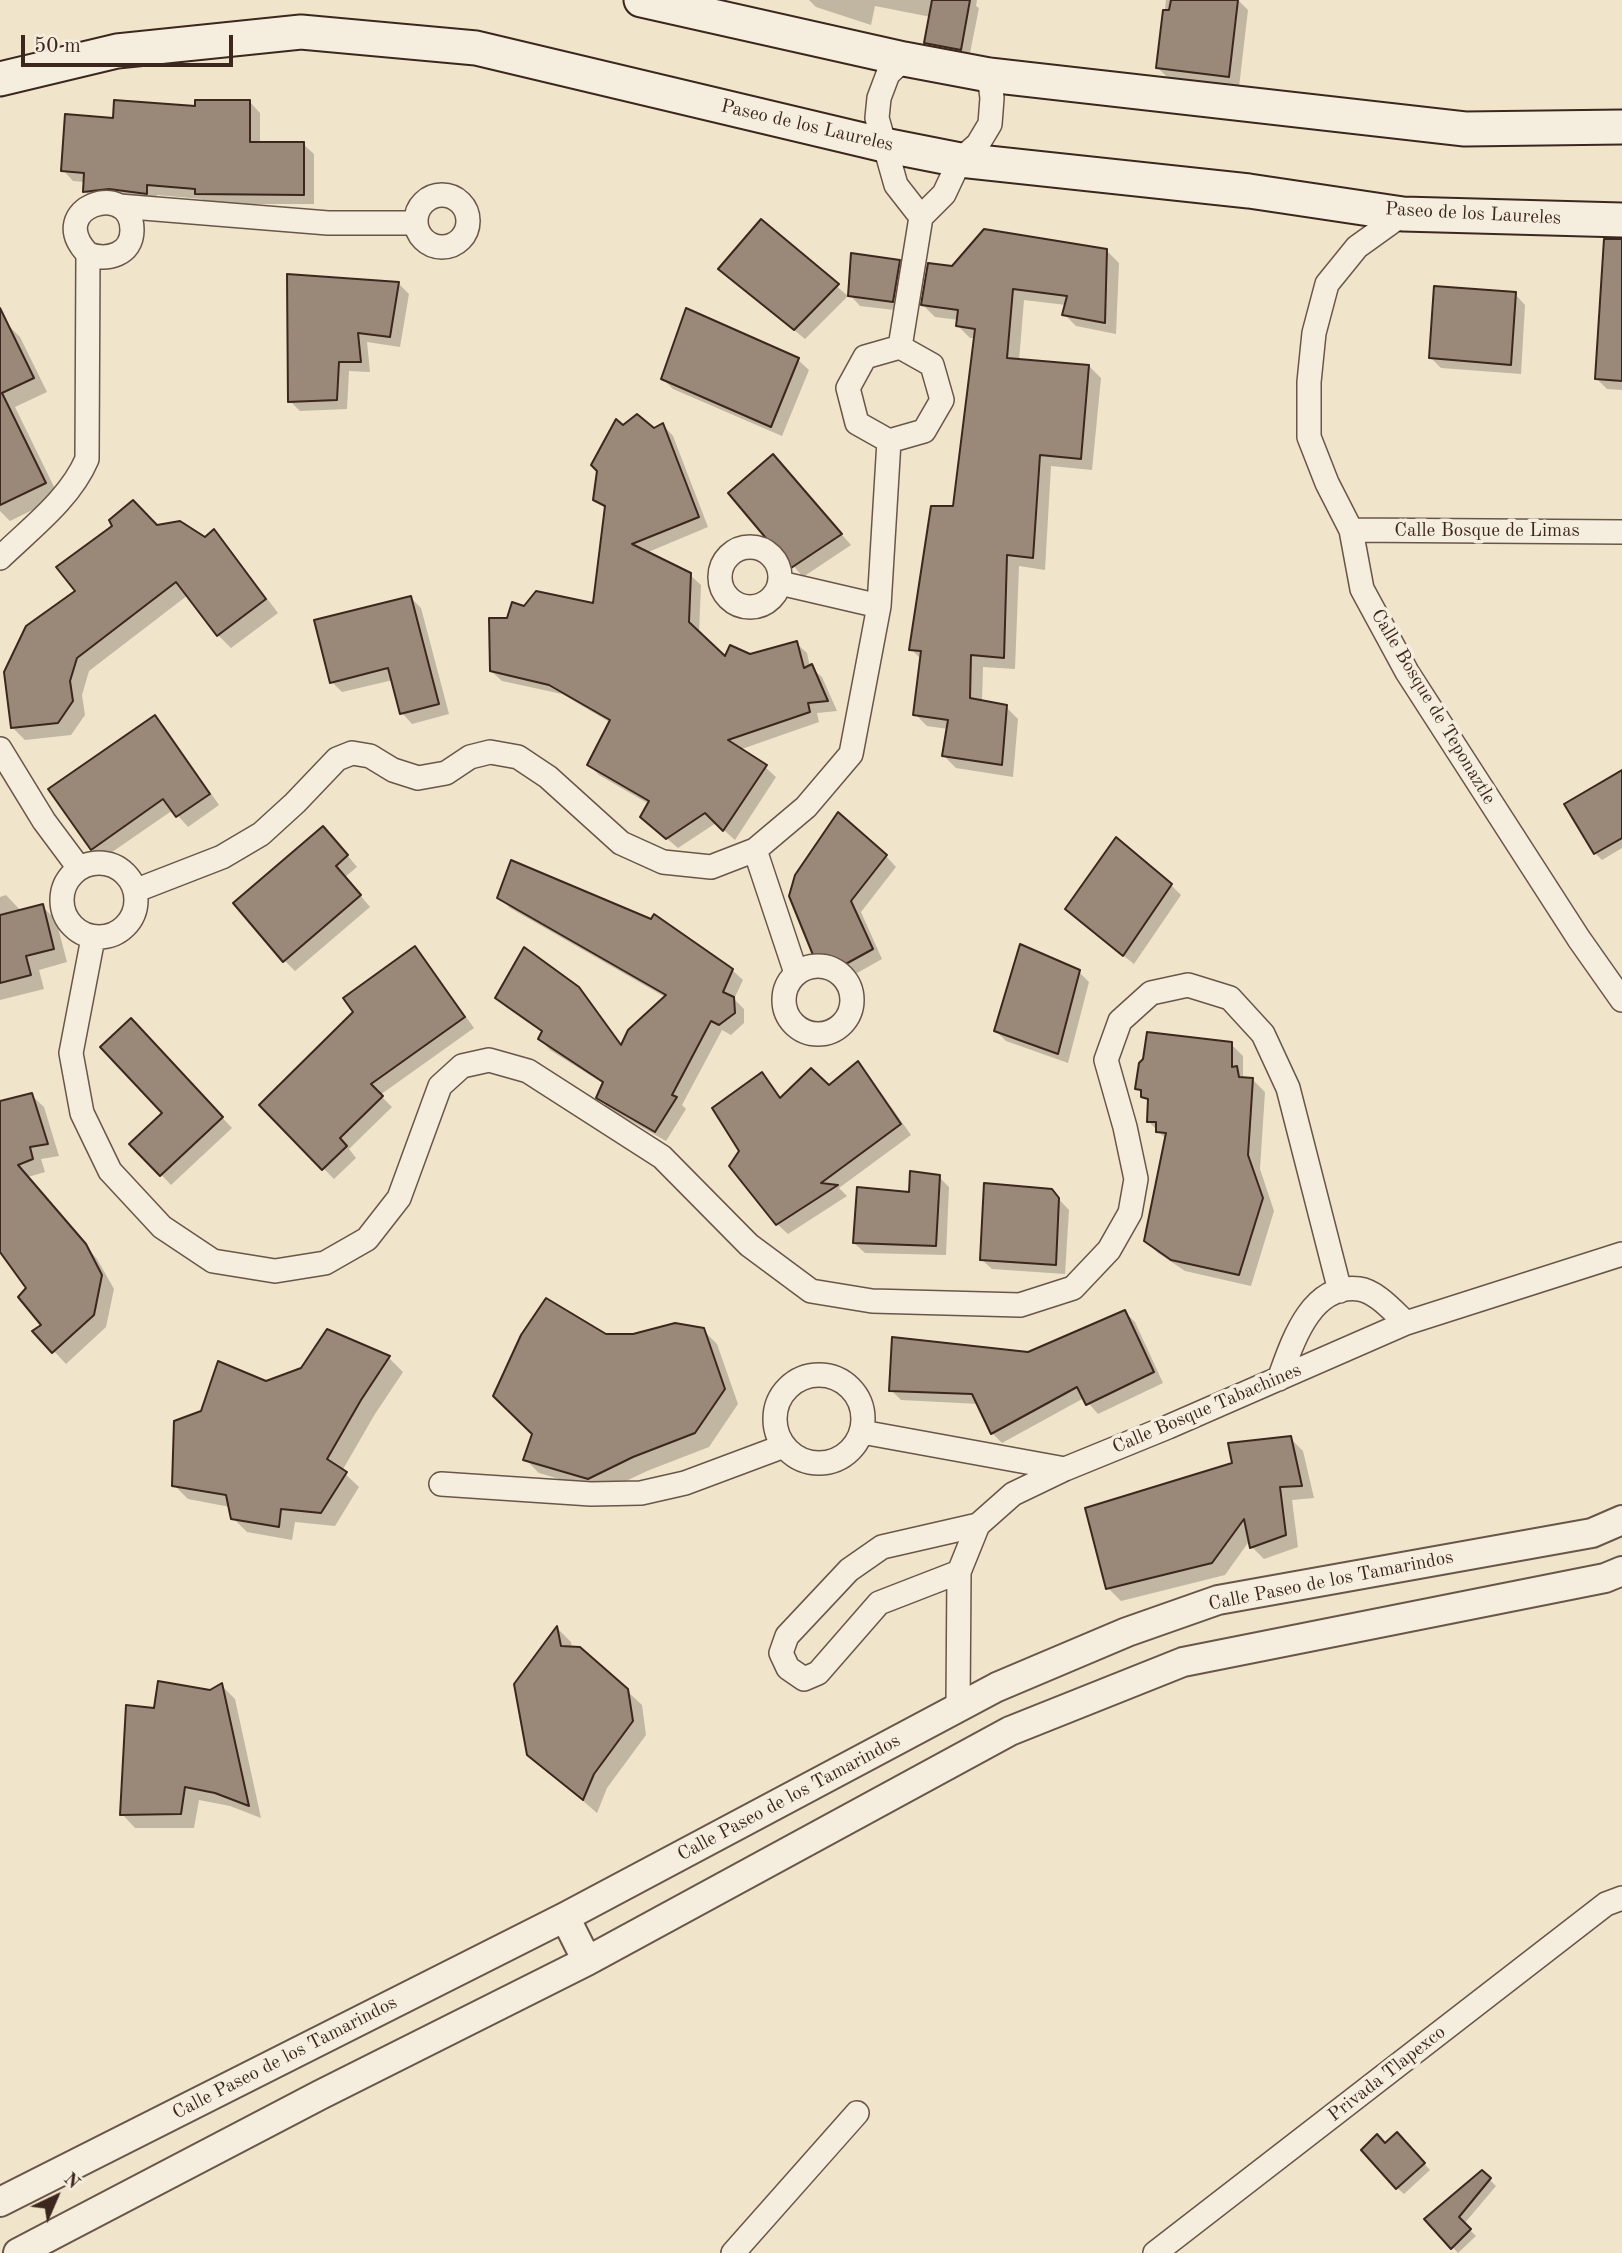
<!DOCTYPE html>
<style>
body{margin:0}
#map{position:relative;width:1622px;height:2253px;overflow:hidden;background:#f0e4cb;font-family:"Old Standard TT",serif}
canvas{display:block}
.north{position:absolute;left:21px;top:2162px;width:70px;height:70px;-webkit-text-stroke:5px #f5eddd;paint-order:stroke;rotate:44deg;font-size:19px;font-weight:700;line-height:28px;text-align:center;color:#3c271e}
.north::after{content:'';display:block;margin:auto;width:24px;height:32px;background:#3c271e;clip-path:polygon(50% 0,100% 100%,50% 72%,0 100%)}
.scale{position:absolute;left:21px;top:35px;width:212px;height:32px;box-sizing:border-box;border:4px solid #3c271e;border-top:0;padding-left:9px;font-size:21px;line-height:24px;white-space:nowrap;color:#3c271e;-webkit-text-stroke:5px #f5eddd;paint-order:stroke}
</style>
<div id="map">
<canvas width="1622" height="2253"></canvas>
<div class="north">N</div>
<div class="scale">50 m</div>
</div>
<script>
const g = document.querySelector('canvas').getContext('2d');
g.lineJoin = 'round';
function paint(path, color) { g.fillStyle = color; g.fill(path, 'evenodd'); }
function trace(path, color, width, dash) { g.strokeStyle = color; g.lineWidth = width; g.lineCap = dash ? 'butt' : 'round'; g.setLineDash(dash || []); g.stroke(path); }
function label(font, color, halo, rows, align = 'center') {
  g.font = font + ' "Old Standard TT",serif'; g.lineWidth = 7; g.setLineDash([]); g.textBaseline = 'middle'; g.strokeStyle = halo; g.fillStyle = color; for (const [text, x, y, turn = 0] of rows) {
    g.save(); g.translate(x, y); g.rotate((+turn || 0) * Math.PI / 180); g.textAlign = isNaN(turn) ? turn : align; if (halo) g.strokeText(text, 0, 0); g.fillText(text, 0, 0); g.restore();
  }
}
const shadow = new Path2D(`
 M809,0h168l-1,6 3,2 -10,50 -34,-7 -9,-8 5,-26 -56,-11 -4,19 -55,-18z
 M1166,0h72l10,10 -9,77 -71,-9 -10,-10z
 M250,102l10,11v31h43l11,10v50h-107l-5,-5 -45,-4 -1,9 -61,-3 -11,-10 1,-9 -12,-1 -10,-11 52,-50z
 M761,222l87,74 -43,43 -85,-70z
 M1107,251l12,12 -3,71 -40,-8 -12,-12 2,-9 -42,-5 -5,61 70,5 12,12 -9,92 -41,-4 -6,104 -26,-4 -4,103 -32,-2 -1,35 24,5 12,12 -5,58 -57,-9 -12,-12 4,-27 -21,-3 -12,-12 7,-54 -11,-11 43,-141 22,-170h-6l-12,-12 1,-6 -24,-3 -12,-12 30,-37z
 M899,261l11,11 -7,39 -43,-5 -10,-11z
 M1622,274v116l-15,-1 -10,-10z
 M398,283l11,11 -9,53 -33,-5 3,30 -21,-1 -2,38 -47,2 -10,-10z
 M1515,294l10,11 -4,69 -80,-6 -10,-10z
 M687,311l111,49 11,10 -27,66 -109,-47 -10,-10z
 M6,323l14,14 27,55 -32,15 44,90 -49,24 -10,-10v-185z
 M663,425l10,11 35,91 -62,26 44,22 11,10 -2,49 27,25 24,-3 46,-13 11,10 3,14 12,10 15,34 -20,2 2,9 -80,28 26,17 11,10 -41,63 -19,-17 -38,25 -36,-31 7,-13 -50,-29 -10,-10 22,-42 -49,-29 -60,-13 -11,-10 18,-51 16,-12 70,-3 12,-95 -12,-11 28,-72 31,3z
 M773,456l78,89 -48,32 -72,-84z
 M214,532l12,12 52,69 -47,35 -13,-13 -30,-40 -99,76 -7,24 3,20 -14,20 -46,5 -13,-13 65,-135 128,-53z
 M411,598l10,10 28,106 -37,10 -10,-11 -9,-33 -51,12 -10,-10z
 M155,717l10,10 54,78 -31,22 -15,-17 -71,49 -10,-10z
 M1622,781v67l-20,12 -7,-7z
 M334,839l23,28 -12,10 25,30 -75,64 -10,-10z
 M886,856l10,11 -35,45 21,47 -48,27 -11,-10 -33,-80z
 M1171,885l10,10 -47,69 -57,-45z
 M6,895l15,16 21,-5 14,14 11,42 -28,8 5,19 -44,11v-103z
 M499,897l233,73 11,10 -9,19 10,10v14l-13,12 -9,-5 -40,75 4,4 -20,32 -58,-33 -10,-11 6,-13 -54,-34 -10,-11 3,-6 -36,-25 -10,-10 80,-10 12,12 33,46 43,-49 -155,-89z
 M415,948l10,11 49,69 -94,67 12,12 -43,42 7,9 -22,21 -73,-74 94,-93z
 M1079,972l10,10 -21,81 -62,-22 -10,-10z
 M141,1031l91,97 -61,57 -39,-41 32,-31z
 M1231,1044l12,12v20l4,3h5l13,13 -5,77 14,42 -23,75 -66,-15 -27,-18 -12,-12 20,-102 -17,-17 1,-19 -13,-15z
 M858,1063l10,11 43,61 -72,53 8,8 -59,38 -11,-10 -36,-73 21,-77 20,25 46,-12z
 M31,1095l13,12 15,49 -18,3 4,13 -17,5 69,82 17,30 -8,38 -40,37 -31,-33 8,-6 -15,-37 -28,-39v-146z
 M939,1177l10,10 -3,68 -81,-2 -11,-10 57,-49z
 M1051,1191l18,19 -4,64 -73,-5 -11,-10z
 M1125,1312l10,10 28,61 -65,31 -14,-16 -82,45 -10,-10 -13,-29 -78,-4 -10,-10 137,-37z
 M703,1330l14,14 21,60 -29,43 -62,24 -44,21 -64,-19 -14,-14 9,-26 72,-97z
 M327,1331l62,27 14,14 -28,42 -33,57 17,16 -24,39 -40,-4 -3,18 -45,-8 -14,-14 -3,-11 -42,-8 -14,-14 92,-102 36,-13z
 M1290,1438l13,13 11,47 -22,2 6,47 -34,12 -12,-12 -2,-7 -25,35 -104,26 -13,-13 126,-124z
 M558,1629l13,13 1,6 55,43 15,14 4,30 -39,53 -10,25 -68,-59 -13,-70z
 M221,1685l14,14 26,119 -31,-12 -31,-6 -5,28h-59l-13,-14 89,-122z
 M1403,2140l27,30 -26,24 -7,-6 -12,-43z
 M1482,2172l14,14 -32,38 12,12 -18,17 -32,-34z`);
const building = new Path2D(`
 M932,0h38l-9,50 -37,-7z
 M1171,0h67l-9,77 -73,-9 7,-58h6z
 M114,100l81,6v-6h55v42h54v53l-109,-1v-5l-48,-4v9l-38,-5 -26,3 1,-19 -23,-2 4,-57 48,4z
 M761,219l78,65 -45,46 -76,-61z
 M984,229l123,20 -2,74 -43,-8 5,-19 -54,-7 -6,69 82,7 -8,94 -41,-4 -7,103 -26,-3 -3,103 -33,-3 -1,43 37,7 -5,60 -60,-9 6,-36 -35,-5 8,-64 -12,-1 22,-144h22l22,-177 -19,-3 2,-16 -37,-5 7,-42 24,3z
 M1604,239h18v142l-27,-2z
 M851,253l49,7 -7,42 -45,-6z
 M287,274l112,8 -9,55 -32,-4 3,29h-22l-2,38 -49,2z
 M1434,286l82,6 -5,73 -82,-7z
 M0,308l34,70 -32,15 44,90 -46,22z
 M686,308l113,50 -28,69 -110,-48z
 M637,414l17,14 9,-5 36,94 -67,27 59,29 -2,49 36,34 5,-11 20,9 47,-13 7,27 8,-4 16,37 -20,2 2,9 -82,28 39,25 -44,66 -18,-18 -39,26 -26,-22 9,-16 -62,-36 23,-45 -61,-35 -59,-14 -1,-53h18l5,-16 12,4 12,-15 57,12 12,-97 -12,-6 4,-29 -6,-6 25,-46 7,6z
 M773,454l69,80 -51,34 -63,-75z
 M133,500l24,25 23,-4 25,16 9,-8 52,70 -49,37 -41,-54 -99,76 -7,23 3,20 -15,22 -47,5 -7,-56 22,-46 49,-35 -19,-24 56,-41 -3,-6z
 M411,596l28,108 -39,10 -12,-46 -58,15 -16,-63z
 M155,715l55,79 -34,23 -13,-18 -72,51 -43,-61z
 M1622,770v68l-28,16 -30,-50z
 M838,812l49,43 -36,46 22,48 -51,28 -33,-81 6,-21z
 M323,826l25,29 -12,11 25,29 -78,67 -50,-59z
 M1116,837l56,47 -49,72 -58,-47z
 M511,860l140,59 3,-5 79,55 -10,23 11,5 1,16 -16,12 -8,-4 -39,74 5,2 -22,35 -59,-34 7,-16 -65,-43 4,-8 -47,-33 29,-51 55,40 42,58 7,-15 38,-35 -169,-97z
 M43,904l11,45 -28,7 5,19 -31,8v-68z
 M1020,944l60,26 -22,84 -64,-23z
 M415,946l50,71 -94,67 12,12 -43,42 7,8 -25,24 -63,-65 94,-93 -10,-14z
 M131,1018l92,99 -63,59 -31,-32 33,-31 -62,-66z
 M1147,1032l85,10v25l5,-1 2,11 14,1 -5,77 15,43 -24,77 -68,-15 -27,-19 22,-108 -10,-1v-10h-9l1,-23 -7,-2v-7l-6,-1 4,-26 4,-4z
 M858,1061l43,63 -80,59 17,2 -62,40 -47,-59 10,-15 -27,-43 50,-36 18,26 31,-30 18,17z
 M32,1093l16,51 -18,3 3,12 -15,6 68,79 16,31 -8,40 -42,38 -20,-22 9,-6 -23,-28 8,-9 -26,-36v-151z
 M910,1171l30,4 -4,71 -83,-3 4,-56 52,5z
 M984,1183l68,6 7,9 -3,67 -76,-5z
 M546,1298l60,36h27l42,-11 29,5 21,61 -30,44 -62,24 -45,22 -65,-19 9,-26 -39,-38 28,-61z
 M1125,1310l29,62 -68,33 -9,-18 -86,47 -19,-40 -83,-3 3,-54 136,15z
 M327,1329l63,27 -29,44 -34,59 20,13 -26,41 -40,-4 -2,18 -48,-8 -5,-24 -54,-9 2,-65 27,-10 17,-50 48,20 35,-13z
 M1291,1436l11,50 -22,1 6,48 -36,13 -6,-29 -32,44 -106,26 -21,-81 147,-45 -4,-20z
 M557,1626l4,20 19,1 48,42 5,32 -39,53 -11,26 -56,-45 -13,-71z
 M158,1681l52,9 12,-7 27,123 -34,-13 -30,-6 -4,27 -61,1 6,-110 28,3z
 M1397,2132l28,31 -29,26 -35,-39 16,-16 8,9z
 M1482,2170l9,8 -32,39 12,12 -20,20 -27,-30z`);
const minor = new Path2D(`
 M904,59l-16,15 -9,24 -2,20 19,67 25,32 23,-23 16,-34 18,-16 12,-20 2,-26 -3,-23
 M416 221a26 26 0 1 1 52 0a26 26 0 1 1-52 0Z
 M119,206l209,17h88
 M1403,214l-46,33 -30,37 -13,49 -5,49v55l18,46 24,47 11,59 45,83 172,267 43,61
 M900,347l32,18 10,35 -18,31 -35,10 -32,-18 -9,-35 17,-31z
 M900,347l21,-130
 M1351,530l271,2
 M720 577a30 30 0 1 1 60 0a30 30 0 1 1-60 0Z
 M0,558c31,-30 70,-59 87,-99l1,-205c-45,-47 44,-75 44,-24 0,25 -25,31 -44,24
 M780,583l99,23
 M0,749l44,72 35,47
 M755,850l41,123
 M62 900a37 37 0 1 1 74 0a37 37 0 1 1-74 0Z
 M137,890l85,-33 39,-23 34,-31 42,-44 15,-6 18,3 23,14 25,8 28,-5 24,-16 20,-5 28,5 30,20 73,66 42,19 48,5 44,-17 51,-43 45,-53 28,-148 10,-165
 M93,938l-22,115 11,60 28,58 52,56 51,34 62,10 50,-8 42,-24 32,-41 41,-112 22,-20 27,-6 39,11 134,86 87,88 62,46 61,10 148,4 53,-17 36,-38 21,-37 6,-34 -11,-52 -19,-67 14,-39 31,-28 37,-8 42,13 33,36 25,54 52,203
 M784 1000a34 34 0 1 1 68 0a34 34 0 1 1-68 0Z
 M775 1419a44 44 0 1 1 88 0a44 44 0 1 1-88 0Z
 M1279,1379c13,-35 31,-96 80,-90 17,2 35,23 47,34
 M862,1432l203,37
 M441,1484l150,10 50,-1 44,-10 99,-37
 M959,1572l-80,31 -61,70 -14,6 -16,-11 -7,-15 6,-17 62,-66 33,-23 96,-22
 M958,1707l1,-135 19,-47 35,-31 52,-25 103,-42 238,-104 216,-69
 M733,2253l124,-140
 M1155,2253l451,-349 16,-6`);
const tertiary = new Path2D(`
 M565,1917l22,44
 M0,2202l565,-285 432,-230 130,-55 91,-32 374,-67 30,-13
 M18,2253l302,-158 267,-134 423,-230 173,-69 422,-84 17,-7`);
const secondary = new Path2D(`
 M641,0l263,59 85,16 476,54 157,-2
 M0,79l117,-28 184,-19 175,16 408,97 76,15 289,31 154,23 219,6`);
const streetNames = [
 ["Paseo de los Laureles",807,126,13],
 ["Paseo de los Laureles",1473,214,3],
 ["Calle Bosque de Limas",1487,531],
 ["Calle Bosque de Teponaztle",1433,707,59],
 ["Calle Bosque Tabachines",1207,1409,-23],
 ["Calle Paseo de los Tamarindos",1331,1581,-11],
 ["Calle Paseo de los Tamarindos",789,1798,-28],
 ["Calle Paseo de los Tamarindos",285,2058,-27],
 ["Privada Tlapexco",1387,2074,-38]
];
paint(shadow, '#0003');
paint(building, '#9a8978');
trace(building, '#3c271e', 2);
trace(minor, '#695649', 26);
trace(tertiary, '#695649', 32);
trace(secondary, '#3c271e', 37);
trace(minor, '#f5eddd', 23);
trace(tertiary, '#f5eddd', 28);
trace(secondary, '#f5eddd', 33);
label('19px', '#3c271e', '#f5eddd', streetNames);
</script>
